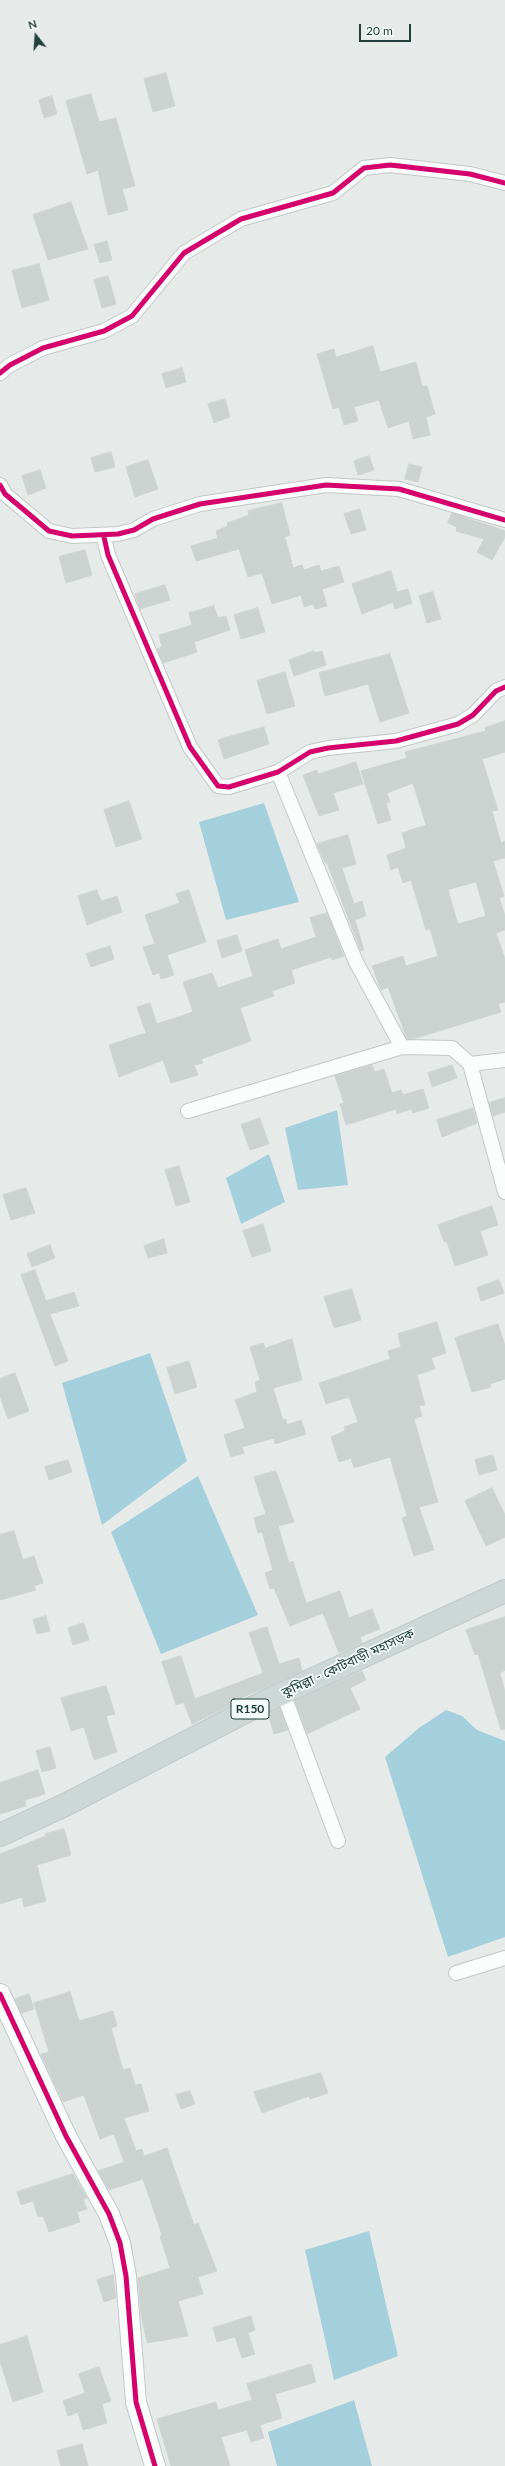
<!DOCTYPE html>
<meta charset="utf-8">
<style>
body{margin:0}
#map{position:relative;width:505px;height:2466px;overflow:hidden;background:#e6ebe9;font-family:Lato,sans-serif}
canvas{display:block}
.north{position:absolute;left:16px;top:16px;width:40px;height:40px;-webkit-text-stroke:3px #f4faf7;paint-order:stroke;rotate:343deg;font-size:11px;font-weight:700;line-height:16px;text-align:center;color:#21403b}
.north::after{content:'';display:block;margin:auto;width:14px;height:18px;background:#21403b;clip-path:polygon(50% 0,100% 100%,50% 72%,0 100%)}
.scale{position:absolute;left:359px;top:24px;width:52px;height:18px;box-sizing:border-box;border:2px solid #21403b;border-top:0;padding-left:5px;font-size:12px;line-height:14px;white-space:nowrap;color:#21403b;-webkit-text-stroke:3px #f4faf7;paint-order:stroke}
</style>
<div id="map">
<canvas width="505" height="2466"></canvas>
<div class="north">N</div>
<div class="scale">20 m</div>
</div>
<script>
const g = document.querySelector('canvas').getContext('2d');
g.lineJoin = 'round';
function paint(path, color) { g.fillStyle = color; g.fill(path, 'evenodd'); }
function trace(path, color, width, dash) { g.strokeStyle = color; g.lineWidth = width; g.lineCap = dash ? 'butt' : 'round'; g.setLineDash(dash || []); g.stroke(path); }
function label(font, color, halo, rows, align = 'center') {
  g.font = font + ' Lato,"Noto Sans Bengali",sans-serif'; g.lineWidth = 3.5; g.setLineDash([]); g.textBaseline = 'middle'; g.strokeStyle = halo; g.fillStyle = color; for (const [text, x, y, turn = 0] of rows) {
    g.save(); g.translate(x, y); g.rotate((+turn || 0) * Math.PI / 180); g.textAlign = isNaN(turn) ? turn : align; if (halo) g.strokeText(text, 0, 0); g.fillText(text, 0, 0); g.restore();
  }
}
const water = new Path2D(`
 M264,803l35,99 -73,18 -27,-98z
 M337,1110l11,75 -50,5 -13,-62z
 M269,1154l16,48 -44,22 -15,-46z
 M150,1353l37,108 -85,64 -40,-142z
 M198,1476l60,139 -97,39 -50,-122z
 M446,1710l16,6 15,14 28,11v196l-57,20 -63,-200 34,-29z
 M369,2231l29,125 -64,24 -29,-130z
 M354,2400l18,66h-95l-9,-34z`);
const building = new Path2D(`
 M166,73l9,33 -22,6 -9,-33z
 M91,94l8,28 17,-4 19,68 -13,3 6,21 -20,5 -10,-45 -11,4 -21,-73z
 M52,96l5,18 -13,4 -5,-18z
 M71,202l17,47 -40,11 -15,-45z
 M107,241l5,19 -12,3 -6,-18z
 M39,264l10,36 -27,8 -10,-37z
 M108,276l8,28 -14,4 -8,-28z
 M373,346l7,26 36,-10 6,24h5l8,28 -9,3 4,18 -17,4 -4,-18 -21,7 -9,-28 -25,7 4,14 -14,4 -5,-18 -6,2 -16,-55 17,-5 2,8z
 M182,368l4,14 -20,6 -4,-14z
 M225,399l5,18 -16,6 -6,-19z
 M111,452l4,15 -20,5 -4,-14z
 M369,456l5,14 -16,5 -4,-14z
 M148,460l10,29 -23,8 -9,-30z
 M409,464l13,3 -4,15 -13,-3z
 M40,470l6,18 -18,7 -6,-19z
 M282,503l8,32 -5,2 8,31 9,-3 2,5 15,-5 2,6 18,-5 5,16 -22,7 5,17 -12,3 -2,-5 -9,3 -3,-12 -29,9 -10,-31 -14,4 -9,-28 -43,12 -5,-15 27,-8 -2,-7 12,-5 -1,-3 22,-8 -1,-4z
 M360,509l6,21 -15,4 -7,-20z
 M452,513l53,18v6l-13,23 -15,-8 7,-13 -28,-8 1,-4 -9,-4z
 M85,550l7,25 -26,8 -7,-26z
 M391,571l6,21 11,-3 4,14 -17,6 -2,-7 -31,12 -10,-30z
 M165,585l5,15 -30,9 -5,-15z
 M433,592l8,27 -14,4 -8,-27z
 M214,606l4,12 8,-2 4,14 -36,12 3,10 -34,11 -6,-14 5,-2 -3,-12 33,-10 -3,-12z
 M258,608l7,24 -24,7 -7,-24z
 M314,651v2l8,-2 4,14 -32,11 -5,-16z
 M390,654l19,59 -29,9 -12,-38 -43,12 -6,-23z
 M285,672l10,34 -28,8 -10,-33z
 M505,721v31l-23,7 16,51 -6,1 9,32 4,-2v17l-12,3 11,35 -5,2 6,18v14l-9,3 9,26v43l-7,2 3,8 -88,27h-6l-19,-52 -7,3 -9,-24 31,-10 3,10 32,-10 -8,-27 -4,1 -15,-50 -8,3 -5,-16 -7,3 -4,-15 19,-7 -4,-15 24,-8 -13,-42 -26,10 3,9 -4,1 5,17 -13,4 -17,-53 46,-13 -2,-6 81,-21 -1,-3zM476,882l10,34 -28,8 -10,-34z
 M264,727l5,17 -45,15 -6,-19z
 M356,762l7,22 -30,9 6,17 -20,6 -16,-41 14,-5 1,4z
 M129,801l13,38 -26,8 -12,-37z
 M348,835l8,29 -14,4 12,36 8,-3 4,15 -11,4 9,30 -3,1 -34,-88h-2l-8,-19z
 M97,890l4,11 16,-5 5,16 -35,13 -9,-29z
 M189,890l17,52 -39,13 7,20 -13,4 -2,-6 -6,2 -10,-28 12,-3 -10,-29 35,-12 -4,-9z
 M327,913l17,43 -12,4 -1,-3 -40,13 4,13 -23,8 2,5 -34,12 11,33 -50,18 2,4 -9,2 4,10 -27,8 -8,-23 -44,17 -10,-32 37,-12 -9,-26 13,-4 7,21 36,-12 -10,-30 29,-9 6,15 35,-12 -8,-26 33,-11 3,10 35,-12 -6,-19z
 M237,935l5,16 -20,7 -5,-17z
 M110,946l4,13 -23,8 -5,-13z
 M372,1065l3,7 9,-3 8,24 9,-3 2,5 20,-6 6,19 -16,5 -2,-4 -14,5 -1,-5 -50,16 -6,-21 4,-1 -9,-27z
 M452,1065l5,13 -25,9 -4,-14z
 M505,1098v14l-12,4 -4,-13z
 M473,1108l4,15 -35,14 -5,-17z
 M260,1118l9,26 -19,6 -9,-25z
 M179,1166l11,36 -14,4 -11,-36z
 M26,1188l9,25 -24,7 -8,-25z
 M492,1206l6,19 -18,6 8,24 -33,11 -8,-24h-3l-6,-17z
 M263,1224l8,27 -19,6 -9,-26z
 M164,1239l3,14 -19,5 -4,-12z
 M50,1245l5,13 -23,9 -5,-13z
 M35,1270l11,31 28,-9 5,14 -29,8 18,47 -13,5 -34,-91z
 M499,1280l5,13 -23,8 -4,-13z
 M352,1289l9,31 -27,8 -10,-31z
 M437,1322l9,31 -15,5 4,11 -18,6 8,30 -6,1 3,10 -8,3 24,83 -19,5 15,43 -20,6 -12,-38 5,-2 -17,-59 -36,11 -3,-10 -12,4 -8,-25 14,-6 -1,-4 14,-5 -9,-25 -23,7 -7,-21 71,-24 -2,-8 13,-4 -3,-13z
 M498,1324l7,22v33l-15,5 1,3 -19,5 -17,-54z
 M292,1339l10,41 -29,8 10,32 3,-1 1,6 14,-5 5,14 -31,10 -1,-6 -32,9 2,6 -13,4 -7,-22 21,-7 -10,-28 22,-8 -2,-10 5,-2 -10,-33 13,-4 2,5z
 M189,1361l8,26 -22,7 -8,-26z
 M15,1373l14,38 -21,8 -8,-23v-17z
 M493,1455l4,15 -18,5 -4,-15z
 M68,1460l4,12 -23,8 -4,-13z
 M276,1471l18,51 -16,4 11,37 4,-2 13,42 34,-12 9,27 23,-9 8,20 -20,8 2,6 -23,10 -16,-40 -33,13 -16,-38 -4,1 -5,-16 8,-3 -11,-38 -4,1 -4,-15 12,-4 -12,-37z
 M492,1488l13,27v22l-19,9 -21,-45z
 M14,1531l9,29 11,-4 9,27 -9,3 2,4 -36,10v-65z
 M46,1616l4,15 -13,3 -4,-14z
 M505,1617v53l-5,3 5,19v37l-4,1 -23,-76 -3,1 -9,-25z
 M84,1623l5,17 -16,5 -5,-17z
 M267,1627l12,37 20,-6 3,13 -72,32 1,2 -39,19 -8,-21 79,-30 -14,-40z
 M181,1656l14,43 -19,6 -14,-43z
 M362,1671l4,9 -16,8 10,21 -53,25 -12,-33z
 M106,1686l9,28 -9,2 11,36 -23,8 -10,-33 -13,4 -10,-33z
 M280,1708l8,22 -14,4 -6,-20z
 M50,1747l6,21 -14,4 -6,-21z
 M38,1770l7,24 -20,6 1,6 -26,8v-31z
 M64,1829l7,26 -34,10 9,36 -22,6 -2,-10 -22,7v-50l46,-18 -1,-2z
 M70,1992l9,29 34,-10 4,15 -6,2 12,42 7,-2 5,17 6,-1 8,27 -25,7 12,33 6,-2 2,7 23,-8 27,77 4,-2 19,48 -19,6 5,17 -25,7 10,35 -41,7 -6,-29 -3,-36 32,-10 -10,-32 2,-1 -19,-56 -34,11 -11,-19 26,-9 -10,-28 -14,5 -16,-44 -21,7 -22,-48 8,-2 -15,-49z
 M29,1994l5,15 -13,4 -6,-14z
 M321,2073l7,20 -18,6 -1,-3 -47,17 -8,-21z
 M190,2091l5,13 -14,5 -5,-14z
 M73,2174l14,24 -4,1 4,10 -10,3 3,10 -31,10 -6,-16 -5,1 -5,-16 -12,4 -4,-13z
 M113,2275l3,23 -12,4 -7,-22z
 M251,2316l4,14 -7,3 7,21 -13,4 -7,-21 -18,5 -4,-14z
 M27,2336l16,56 -30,10 -13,-41v-16z
 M311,2364l5,18 -41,12 7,24 -22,7 4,13 -13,4 -4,-12 -26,7 9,29h-59l-14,-47 59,-17 2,8 34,-10 -5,-16z
 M99,2367l12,34 -9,3 5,19 -24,7 -5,-18 -10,4 -5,-15 22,-8 -6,-19z
 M82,2444l6,22h-27l-4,-15z`);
const street = new Path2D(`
 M0,373l10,-8 33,-17 61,-17 28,-15 52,-63 57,-34 92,-26 31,-25 26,-3 80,9 35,9
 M0,485l5,9 44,37 23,5 46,-2 16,-4 19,-11 47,-15 126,-19 73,4 106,31
 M104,537l4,18 82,192 28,39 11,1 49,-15 32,-20 18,-4 68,-7 62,-17 15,-9 23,-24 9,-4
 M278,772l78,190 46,85 50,1 18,16 35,-4
 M470,1064l35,128
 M188,1111l214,-64
 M283,1693l55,148
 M456,1973l49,-15`);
const secondary = new Path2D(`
 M0,1994l66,142 43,78 11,29 6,33 10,126 19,64`);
const primary = new Path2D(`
 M0,1835l67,-31 201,-104 237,-109`);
const cycleway = new Path2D(`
 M0,373l10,-8 33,-17 61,-17 28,-15 52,-63 57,-34 92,-26 31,-25 26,-3 80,9 35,9
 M0,485l5,9 44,37 23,5 46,-2 16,-4 19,-11 47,-15 126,-19 73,4 106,31
 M104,537l4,18 82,192 28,39 11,1 49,-15 32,-20 18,-4 68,-7 62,-17 15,-9 23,-24 9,-4
 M0,1994l66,142 43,78 11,29 6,33 10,126 19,64`);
const shields = [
 [250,1709,38]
];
const shieldNames = [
 ["R150",250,1709]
];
const streetNames = [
 ["কুমিল্লা - কোটবাড়ী মহাসড়ক",348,1663,-25]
];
paint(water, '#a4cfdc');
paint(building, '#ccd2d0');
trace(building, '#ced4d2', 1);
trace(street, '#c3c8c6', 16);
trace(secondary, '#c1c9c6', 22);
trace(primary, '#c1cac8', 24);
trace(street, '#fbfcfc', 14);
trace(secondary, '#fbfcfc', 20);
trace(primary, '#cdd7d5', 22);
trace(cycleway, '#d6006c', 5);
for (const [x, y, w] of shields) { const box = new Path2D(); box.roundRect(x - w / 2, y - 10, w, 20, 3); g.fillStyle = '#f4faf7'; g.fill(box); trace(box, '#21403b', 1); }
label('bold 12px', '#21403b', null, shieldNames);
label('13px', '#21403b', '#f4faf7', streetNames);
</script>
